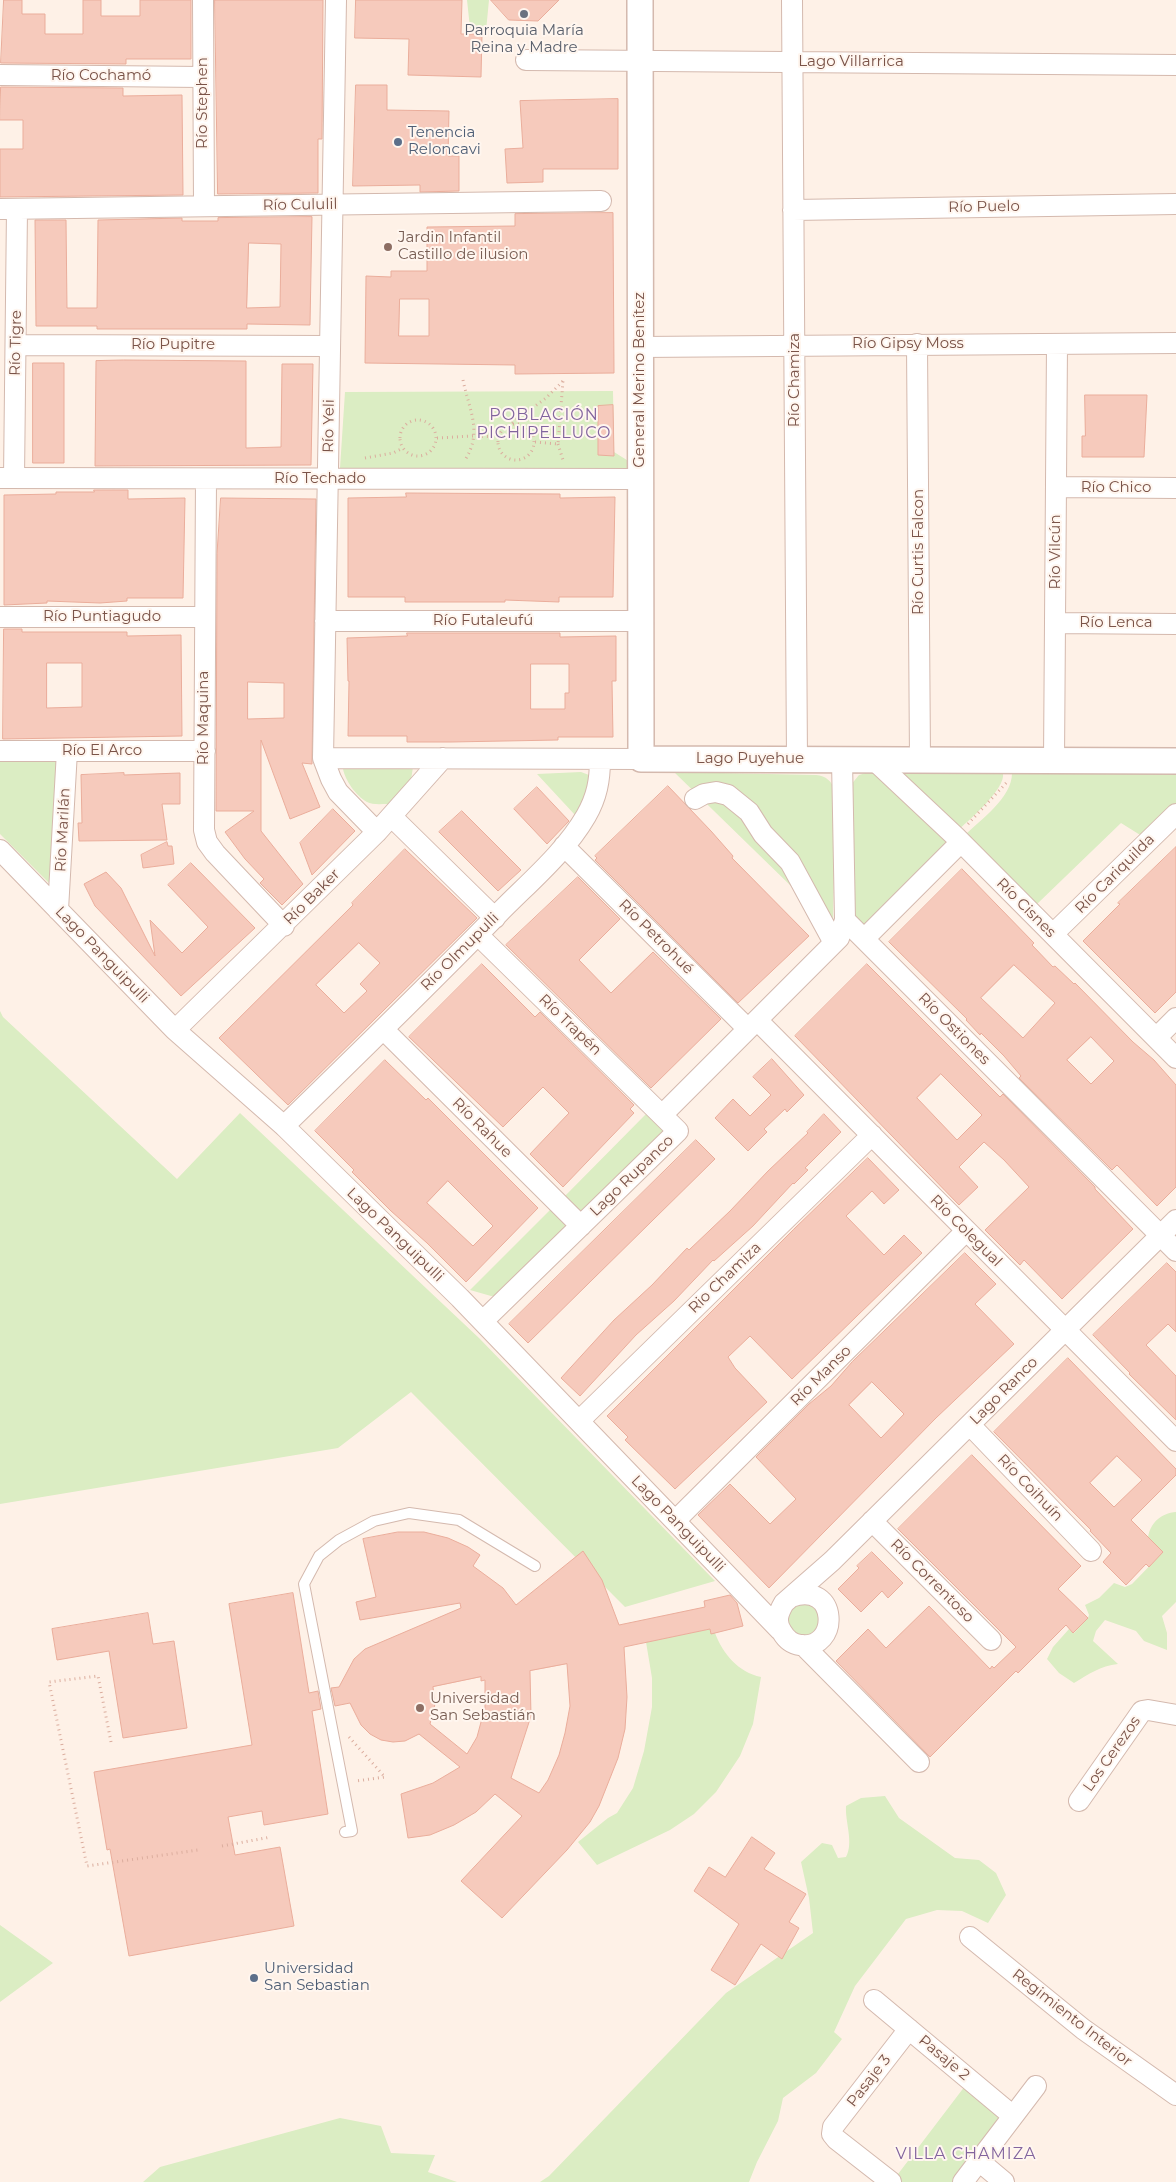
<!DOCTYPE html>
<meta charset="utf-8">
<style>
body{margin:0}
canvas{display:block;background:#fef1e7}
</style>
<canvas width="1176" height="2182"></canvas>
<script>
const g = document.querySelector('canvas').getContext('2d');
g.lineJoin = 'round';
function paint(path, color) { g.fillStyle = color; g.fill(path, 'evenodd'); }
function trace(path, color, width, dash) { g.strokeStyle = color; g.lineWidth = width; g.lineCap = dash ? 'butt' : 'round'; g.setLineDash(dash || []); g.stroke(path); }
function label(font, color, halo, rows, align = 'center') {
  g.font = font + ' Montserrat,sans-serif'; g.lineWidth = 4; g.setLineDash([]); g.textBaseline = 'middle'; g.strokeStyle = halo; g.fillStyle = color; for (const [text, x, y, turn = 0] of rows) {
    g.save(); g.translate(x, y); g.rotate((+turn || 0) * Math.PI / 180); g.textAlign = isNaN(turn) ? turn : align; if (halo) g.strokeText(text, 0, 0); g.fillText(text, 0, 0); g.restore();
  }
}
const green = new Path2D(`
 M467,0h22l-3,31 -16,-3z
 M613,391l1,61 16,10v8l-290,-2 5,-76z
 M0,757l55,1 2,7 -5,119 -3,-1 -49,-49z
 M413,767l-2,13 -23,24c-7,0 -16,1 -21,-2 -11,-6 -22,-22 -24,-33z
 M1176,770v37l-31,31 -24,-15 -85,82 -72,-69c17,-17 48,-38 48,-63z
 M903,771l100,2c3,16 -35,48 -47,59l-56,-58z
 M581,772l8,3 3,7 -7,22 -10,11 -38,-41z
 M674,772l142,3c10,1 16,6 19,16l-2,133 -2,1z
 M869,772l9,1 70,66v7l-73,78h-12l-7,-3 -7,-21 1,-114 9,-11z
 M0,1011l3,6 174,162 63,-66 239,225 236,243 -90,26 -214,-215 -73,56 -338,56z
 M647,1113l13,9 5,12 -82,82 -22,-16z
 M554,1206l17,21 -73,69h-7l-21,-6z
 M1176,1512v90l-14,14 5,17v17l-23,-9 -8,-10 -31,-11 -9,11 -3,10 25,23c-18,2 -29,10 -44,19l-15,-10 -12,-14 6,-12 16,-18 5,4 14,-15 1,-3 -4,-10 14,-7 15,-15 11,4 7,-3 31,-32 -15,-14c2,-15 13,-25 28,-26z
 M799,1602l19,6 3,14 -6,11 -15,4 -11,-8 -2,-17z
 M710,1629l1,4h4c8,21 23,39 46,44l-8,47 -13,32 -24,36 -22,22 -24,16 -73,35 -19,-23 30,-24 9,-5 16,-25 11,-37 8,-44v-29l-6,-36z
 M885,1796l14,22 56,40 24,2 17,13 10,22 -18,28 -26,-12 -25,-1 -31,9 -51,67 -21,46 8,7 -26,34 -33,25 -5,23 -21,41 -8,20h-209l9,-6 177,-183 87,-60 -4,-35 -8,-36 21,-19 10,2 6,13 8,-1c8,-15 -1,-34 0,-51l15,-8z
 M0,1925l53,38 -53,39z
 M965,2086l34,29 1,4 -45,63h-54l-6,-4z
 M340,2118l41,8 10,27 44,2 -7,17 29,10h-314l17,-15z`);
const building = new Path2D(`
 M4,0h18v14h23v20h38v-34h18v16h39v-16h51v59h-65v5l-125,-1z
 M215,0h108l-1,139h-4v54l-100,1z
 M356,0h106l-1,34h21l-1,43 -73,-2 1,-36 -54,-1z
 M491,0h68l-21,21 -29,-1z
 M356,85h31v25l62,1 -1,45h11v35l-39,1v-7l-67,1z
 M1,87l122,1v8l59,-1 1,100 -183,2v-48h23v-29h-23z
 M618,99v70h-75v13l-36,1 -2,-34 18,-1 -3,-47z
 M613,213l1,160 -99,1v-9l-150,-2 1,-87 25,1v-6h36v-44l88,-1v-12zM400,299h29v37h-30z
 M312,217l-2,108 -63,-1v5h-150v-3h-61l-1,-106h31l1,88h30l1,-88 84,-2v3h36v-3zM249,243l32,1 -1,63 -33,1z
 M124,360l122,1v87l35,-1 1,-83h31l-2,101 -216,1 1,-105z
 M33,363h31v100h-31z
 M1085,395h62l-3,62h-62v-21h3z
 M613,405l1,51 -16,-1v-49z
 M94,490h34v9l57,-1 -2,100h-56v3l-27,2 -53,-2v2l-43,2v-110l52,-1v-2h38z
 M406,493l154,1v4l55,-1 -2,100h-54v5l-54,-2v2h-100v-5h-57v-99l58,-1z
 M221,498l95,1 -4,265 -10,-1 18,44 -30,12 -29,-79v91l42,53 -21,21 -22,-22 4,-4 -19,-20 -20,-27 29,-21h-38l1,-257zM248,682l36,1v35l-36,1z
 M4,629h18v3h105v4l54,-1 1,101 -179,3zM47,663h35v44l-35,1z
 M407,633h153v4l56,-1v45h-4l1,56h-55v3l-107,2h-44v-6h-59l1,-55h-1l-1,-43 60,-2zM531,664h38v29h-4v16h-34z
 M124,773v2l56,-2v31h-18l5,36 -88,1 -1,-18h4l-1,-48z
 M668,786l43,45 22,25 -1,2 77,78 -71,67 -143,-143 2,-2 -2,-2z
 M537,787l32,34 -22,23 -33,-35z
 M333,809l22,22 -43,44 -12,-32z
 M462,811l59,59 -23,21 -59,-59z
 M167,842l1,4h4l2,18 -31,4 -2,-13z
 M1176,847v145l-21,21 -72,-72 37,-37 -2,-1z
 M405,849l72,69 -189,187 -69,-67 134,-133 -1,-2zM359,943l21,20 -20,21 7,7 -23,22 -28,-28z
 M191,863l64,65 -74,68 -86,-90 -11,-22 22,-12 15,16 34,68 -5,-36 32,33 26,-26 -40,-42z
 M962,869l72,74 -2,2 21,22 2,-1 19,18 1,-1 58,59 21,18 22,25v102l-19,19 -40,-41 -5,5 -93,-92 2,-2 -17,-20 -23,-23 -1,2 -14,-15 1,-1 -78,-77zM1014,965l41,38 -32,35 -42,-40zM1091,1037l23,24 -23,23 -24,-24z
 M578,877l42,42 -41,41 32,33 42,-41 68,67 -70,69 -145,-143z
 M482,964l53,53 5,-5 94,93 -4,4 4,4 -71,74 -33,-33 39,-41 -26,-26 -40,40 -94,-90z
 M867,964l133,133 3,-3 92,93v2l38,40 -71,70 -38,-39 -4,5 -35,-35 44,-43 -25,-27 -20,-18 -25,25 19,20 -19,18 -164,-169zM941,1074l41,41 -25,25 -40,-42z
 M772,1059l32,36 -17,17 -2,-3 -21,20 3,3 -19,19 -33,-33 18,-19 17,17 21,-21 -18,-18z
 M385,1060l41,40 2,-2 110,110 -72,74 -39,-39 -36,-32 -39,-39 2,-2 -39,-39zM448,1181l45,45 -20,20 -46,-43z
 M824,1114l17,18 -36,36 3,2 -14,14 -1,-1 -40,43 -39,35 -1,-1 -39,41 -38,34 -56,61 -19,-18 53,-58 38,-35 35,-37 2,2 41,-39 38,-40 40,-38 -1,-1z
 M696,1140l19,19 -187,184 -19,-19z
 M868,1158l31,32 -15,14 -12,-13 -26,25 38,39 20,-20 18,18 -130,126 -42,-43 -22,21 7,11 32,34 -92,87 -50,-49 3,-3 -21,-21 186,-186z
 M965,1253l31,31 -21,20 39,40 -78,74 -167,170 -71,-73 32,-31 40,40 26,-25 -40,-42 53,-53 22,-18 21,-24zM872,1382l32,32 -23,24 -32,-33z
 M1167,1263l9,9v60l-8,-8 -22,21 30,31v44l-47,-46 1,-1 -37,-38z
 M1068,1358l108,111v6l-45,45 32,32 -14,15 -3,-3 -20,21 -23,-23 8,-9 -21,-22 1,-1 -97,-98zM1117,1456l25,24 -28,27 -24,-24z
 M972,1455l109,111 -23,23 30,29 -15,15 -7,-8 -48,48 -2,-2 -86,86 -94,-96 32,-32 18,19 43,-42 61,63 2,-3 2,2 22,-21 -118,-118z
 M398,1532h26l24,6 20,9 12,8 -7,11 30,22 13,17 67,-54 19,29 17,45 86,-18 -1,-6 26,-6 7,8 6,23 -32,8 -1,-5 -86,18 3,50 -2,32 -7,29 -19,48 -9,16 -23,28 -65,68 -41,-37 61,-65 -27,-22 -19,18 -22,13 -24,10 -22,3 -7,-44 32,-11 27,-16 -41,-33 -14,7 -12,1 -12,-2 -11,-6 -9,-9 -11,-22 -15,3 -4,-18 8,-1 15,-28 11,-10 96,-41 -1,-5 -100,17 -4,-18 20,-5 -13,-58zM567,1664l3,42 -5,27 -6,22 -11,25 -9,13 -28,-15 20,-62 -1,-45zM481,1677v4l4,-1v27l-8,30 -10,17 -37,-30 5,-20 -2,-17z
 M872,1552l31,31 -15,15 -6,-7 -21,21 -23,-23 21,-21 -2,-2z
 M293,1593l16,100 9,-2 3,18 -9,2 16,103 -64,11 -2,-14 -34,6 7,38 45,-8 14,79 -165,30 -19,-107 -3,1 -13,-78 158,-27 -23,-141z
 M148,1613l5,31 21,-3 13,87 -64,10 -14,-87 -52,9 -5,-31z
 M752,1837l23,16 -11,16 42,25 -17,28 10,6 -17,31 -21,-15 -26,41 -24,-15 28,-46 -45,-33 15,-24 16,10z`);
const path = new Path2D(`
 M463,380c6,30 20,52 2,80
 M400 438a18 18 0 1 1 36 0a18 18 0 1 1-36 0Z
 M512,423l34,-25 17,-17
 M498 442a18 18 0 1 1 36 0a18 18 0 1 1-36 0Z
 M437,438l36,-2 25,1
 M535,442l23,2 5,-63
 M558,444l5,16
 M365,458l28,-5 10,-5
 M968,824l40,-43
 M349,1737l36,40 -29,4
 M111,1742l-13,-66 -49,6 38,184 111,-16
 M222,1846l49,-9`);
const service = new Path2D(`
 M345,1832l7,-1 -48,-247 15,-28 20,-16 35,-19 35,-8 50,7 76,46`);
const minor = new Path2D(`
 M203,0l1,206
 M336,0l-13,758 8,21 7,13 39,40
 M792,0l5,759
 M526,60l650,5
 M0,75l202,2
 M0,209l601,-8
 M793,210l383,-6
 M917,344l3,416
 M16,345l314,1
 M640,347l536,-4
 M0,478l640,1
 M14,478l3,-269
 M206,479l-2,351 3,12 8,11 69,73
 M1057,487l119,1
 M0,617h204
 M325,621h315
 M1056,623l120,1
 M0,751h205
 M323,758l318,1
 M874,760l82,77 220,221
 M1054,760l3,-416
 M695,799l9,-5 12,-2 12,3 21,17 14,22 27,28 44,81
 M392,817l103,101
 M564,846l184,183
 M0,850l175,180 109,96 176,172 320,332
 M58,910l9,-159
 M845,920l331,331
 M1053,934l123,-120
 M478,935l200,196 -195,190
 M864,939l97,-97
 M757,1020l419,421
 M383,1029l198,197
 M175,1030l202,-198 66,-74
 M1156,1038l20,-20
 M662,1115l177,-177 6,-18 -3,-160
 M284,1126c72,-70 144,-140 213,-211 30,-31 67,-61 89,-99 11,-19 14,-36 14,-57
 M579,1421l293,-286
 M970,1425l121,126
 M675,1521l291,-290
 M872,1521l119,119
 M791,1597c48,-17 49,54 9,48 -8,-1 -14,-6 -18,-13 -7,-10 -4,-19 2,-29l48,-42 344,-341
 M803,1645l116,117
 M1079,1801l63,-90 6,-1 28,5
 M970,1937l113,92 93,66
 M874,2000l139,116
 M979,2161l25,21
 M891,2182l-55,-43 -4,-5 1,-7 76,-98
 M963,2182l73,-96`);
const tertiary = new Path2D(`
 M640,0l1,759 535,2`);
const markers = [
 [524,14,5,"#6b7280"],
 [398,142,5,"#5c6f8a"],
 [388,247,5,"#8d6e63"],
 [420,1708,5,"#8d6e63"],
 [254,1978,5,"#5c6f8a"]
];
const worshipNames = [
 ["Parroquia María",524,31],
 ["Reina y Madre",524,48]
];
const streetNames = [
 ["Lago Villarrica",851,62],
 ["Río Cochamó",101,76],
 ["Río Stephen",203,103,-90],
 ["Río Cululil",300,205,-1],
 ["Río Puelo",984,207,-1],
 ["Río Tigre",16,343,-89],
 ["Río Gipsy Moss",908,344],
 ["Río Pupitre",173,345],
 ["General Merino Benítez",640,380,-90],
 ["Río Chamiza",795,380,-90],
 ["Río Yeli",329,426,-89],
 ["Río Techado",320,479],
 ["Río Chico",1116,488],
 ["Río Curtis Falcon",919,552,-90],
 ["Río Vilcún",1056,552,-90],
 ["Río Puntiagudo",102,617],
 ["Río Futaleufú",483,621],
 ["Río Lenca",1116,623],
 ["Río Maquina",204,718,-90],
 ["Río El Arco",102,751],
 ["Lago Puyehue",750,759],
 ["Río Marilán",63,830,-87],
 ["Río Cariquilda",1115,874,-45],
 ["Río Baker",312,897,-45],
 ["Río Cisnes",1026,908,45],
 ["Río Petrohué",656,937,45],
 ["Río Olmupulli",460,952,-45],
 ["Lago Panguipulli",102,955,46],
 ["Río Trapén",570,1025,44],
 ["Río Ostiones",954,1029,45],
 ["Río Rahue",482,1128,45],
 ["Lago Rupanco",632,1176,-44],
 ["Río Colegual",966,1231,45],
 ["Lago Panguipulli",395,1235,44],
 ["Rio Chamiza",725,1278,-44],
 ["Río Manso",821,1376,-45],
 ["Lago Ranco",1004,1391,-45],
 ["Río Coihuín",1030,1488,46],
 ["Lago Panguipulli",678,1524,46],
 ["Río Correntoso",932,1581,45],
 ["Los Cerezos",1112,1754,-55],
 ["Regimiento Interior",1072,2018,38],
 ["Pasaje 2",944,2058,40],
 ["Pasaje 3",869,2081,-52]
];
const serviceNames = [
 ["Tenencia",408,133],
 ["Reloncavi",408,150],
 ["Universidad",264,1969],
 ["San Sebastian",264,1986]
];
const educationNames = [
 ["Jardin Infantil",398,238],
 ["Castillo de ilusion",398,255],
 ["Universidad",430,1699],
 ["San Sebastián",430,1716]
];
const neighbourhoodNames = [
 ["POBLACIÓN",544,415],
 ["PICHIPELLUCO",544,433],
 ["VILLA CHAMIZA",966,2154]
];
paint(green, '#dbedc3');
paint(building, '#f6cabc');
trace(building, '#eaad9b', 1);
trace(service, '#d4b9ae', 12);
trace(minor, '#d4b9ae', 22);
trace(tertiary, '#d4b9ae', 28);
trace(path, '#dbad9e', 3, [1, 4]);
trace(service, '#fff', 10);
trace(minor, '#fff', 20);
trace(tertiary, '#fff', 25);
for (const [x, y, r, color] of markers) { const dot = new Path2D(); dot.arc(x, y, r, 0, 2 * Math.PI); g.fillStyle = color; g.fill(dot); trace(dot, '#fff6ef', 2); }
label('15px', '#5b616d', '#fff6ef', worshipNames);
label('15px', '#7a5348', '#fff6ef', streetNames);
label('15px', '#4e5e75', '#fff6ef', serviceNames, 'left');
label('15px', '#785e54', '#fff6ef', educationNames, 'left');
g.letterSpacing = '1px';
label('16px', '#82649e', '#fff6ef', neighbourhoodNames);
g.letterSpacing = '0px';
</script>
